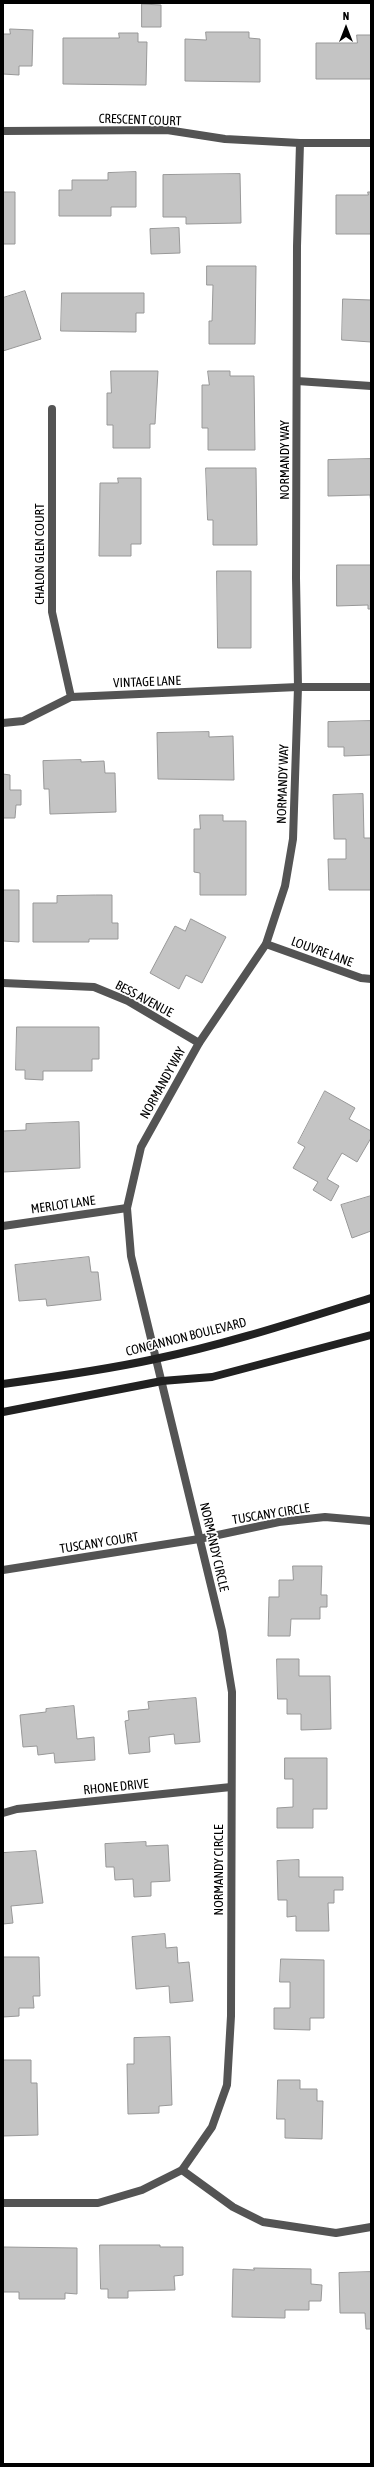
<!DOCTYPE html>
<style>
body{margin:0}
#map{position:relative;width:374px;height:2467px;overflow:hidden;background:#fff;font-family:"Asap Condensed",sans-serif}
canvas{display:block}
.frame{position:absolute;inset:0;border:4px solid #000;pointer-events:none}
.north{position:absolute;left:326px;top:8px;width:40px;height:40px;-webkit-text-stroke:3px #fff;paint-order:stroke;rotate:0deg;font-size:11px;font-weight:700;line-height:16px;text-align:center;color:#000}
.north::after{content:'';display:block;margin:auto;width:14px;height:18px;background:#000;clip-path:polygon(50% 0,100% 100%,50% 72%,0 100%)}
</style>
<div id="map">
<canvas width="374" height="2467"></canvas>
<div class="frame"></div>
<div class="north">N</div>
</div>
<script>
const g = document.querySelector('canvas').getContext('2d');
g.lineJoin = 'round';
function paint(path, color) { g.fillStyle = color; g.fill(path, 'evenodd'); }
function trace(path, color, width, dash) { g.strokeStyle = color; g.lineWidth = width; g.lineCap = dash ? 'butt' : 'round'; g.setLineDash(dash || []); g.stroke(path); }
function label(font, color, halo, rows, align = 'center') {
  g.font = font + ' "Asap Condensed",sans-serif'; g.lineWidth = 3.5; g.setLineDash([]); g.textBaseline = 'middle'; g.strokeStyle = halo; g.fillStyle = color; for (const [text, x, y, turn = 0] of rows) {
    g.save(); g.translate(x, y); g.rotate((+turn || 0) * Math.PI / 180); g.textAlign = isNaN(turn) ? turn : align; if (halo) g.strokeText(text, 0, 0); g.fillText(text, 0, 0); g.restore();
  }
}
const building = new Path2D(`
 M142,4l19,1v22h-19z
 M10,29l23,1 -1,36h-13v9l-16,-1v-40h7z
 M206,32h43v6l11,1v43l-75,-1v-42l21,1z
 M119,33h19v9h9l-1,43 -83,-1v-46h56z
 M357,35h14v44h-55v-36h41z
 M136,172v35h-25v9h-52v-26h13v-10h36v-7z
 M240,174l1,49 -55,1v-7h-23v-42z
 M3,192h12v52h-12z
 M368,192h3v42h-35v-39h32z
 M179,228l1,25 -29,1 -1,-25z
 M207,266h49l-1,78h-46v-23h3l1,-36h-6z
 M25,291l16,48 -38,12v-53z
 M62,293h82v20h-8v19l-75,-1z
 M343,299l28,1v42l-29,-2z
 M111,371h47l-3,53h-5v24h-37v-23h-6v-32h4z
 M208,371h22v5h24l1,74h-47v-22h-6v-43h7z
 M371,459v45l-1,-9 -42,1v-36z
 M206,468h50l1,77h-44v-25h-5z
 M118,478h23v66h-10v12h-32l1,-73h18z
 M337,565h34v44h-3v-4l-31,1z
 M217,571h34v77h-33z
 M371,721v34l-27,1v-9h-16v-25z
 M209,732v5l24,-1 1,44 -76,-1 -1,-46z
 M81,760v2l23,-1 1,12h10l1,39 -66,2 -1,-25h-5l-1,-28z
 M3,774l7,1v15h11v15h-5l-1,13h-12z
 M363,794l1,44h7v52h-42l-1,-31h18v-20h-12l-1,-44z
 M200,815h23v6h23v74h-46v-22l-6,-1v-43h6z
 M3,890h16v52l-16,-1z
 M96,895h16v28h6v16h-29v3h-56v-39h24v-7z
 M191,919l35,18 -24,46 -16,-8 -7,14 -29,-16 25,-47 10,5z
 M17,1027h82v32h-7v12h-49v9l-18,-1v-9h-9z
 M325,1091l30,17 -6,11 22,12v7l-14,24 -15,-9 -15,26 12,7 -8,15 -18,-11 5,-8 -25,-14 12,-21 -7,-4z
 M79,1122l1,46 -77,4v-41l23,-1v-6z
 M371,1196v35l-19,7 -11,-33z
 M89,1257l2,15h7l3,28 -54,6 -1,-7 -27,2 -4,-36z
 M293,1566h29l-1,29h6v12h-7v12h-29l-1,17h-22l1,-39h10v-17h14z
 M277,1659h22v17h31l1,53 -30,1v-16h-14v-15h-9z
 M196,1698l4,44 -25,2 -1,-10 -25,3 1,15 -21,2 -4,-33 4,-1 -1,-9 21,-2 -1,-7z
 M74,1706l3,33 17,-2 1,23 -40,3 -1,-10 -16,2 -1,-9 -14,1 -3,-32 26,-3v-3z
 M285,1758h42v51h-14v19h-36v-20l16,-1v-28h-8z
 M146,1842v4l22,-1 2,36 -19,1v14l-17,1 -1,-18 -18,1 -1,-13h-8l-1,-23z
 M36,1851l7,52 -32,3 2,17 -10,1v-71z
 M299,1860v17h44v13h-9v13h-6l1,28h-33v-15l-9,1v-17h-9l-1,-39z
 M165,1934l1,14 11,-1 1,16 11,-1 4,39 -23,2 -1,-17 -33,3 -4,-52z
 M3,1957h36l1,39h-7l1,12h-15v8l-16,1z
 M281,1959l43,1v58h-14v12l-36,-1v-21h16v-26h-10z
 M170,2037l2,68 -13,1v7l-31,1 -1,-50h7v-26z
 M3,2060h28v23h6l1,52 -35,1z
 M278,2080h22v9h17v12h6l-1,38 -37,-1v-19h-8z
 M100,2245h60v2h23v28l-9,1 1,14 -47,1v7h-20v-9h-7z
 M3,2247l74,1v46l-12,-1v6h-46v-7h-16z
 M254,2268l57,1v15l11,1 -1,16h-12v9h-24v8l-53,-1 1,-48 21,1z
 M371,2272v57h-5l-1,-16h-25l-1,-40z`);
const minor = new Path2D(`
 M3,131l164,-1 58,9 75,4h71
 M297,381l74,5
 M52,409v203l19,85
 M3,723l20,-2 48,-24 227,-10h73
 M266,944l95,34 10,1
 M3,983l91,4 34,14 71,42
 M3,1226l124,-18
 M3,1570l196,-31 80,-17 46,-5 46,4
 M3,1813l14,-4 214,-22
 M182,2170l51,37 30,15 73,11 35,-6`);
const tertiary = new Path2D(`
 M3,2203h95l44,-13 40,-20 30,-43 15,-42 4,-69 1,-324 -10,-61 -91,-375 -4,-48 14,-61 58,-104 67,-99 19,-58 8,-47 5,-152 -2,-109 1,-332 3,-103`);
const secondary = new Path2D(`
 M3,1384c51,-7 102,-14 152,-25 73,-15 145,-39 216,-61
 M3,1412l159,-31 50,-4 159,-42`);
const streetNames = [
 ["CRESCENT COURT",140,120,2],
 ["NORMANDY WAY",285,460,-90],
 ["CHALON GLEN COURT",40,554,-90],
 ["VINTAGE LANE",147,682,-2],
 ["NORMANDY WAY",283,784,-88],
 ["LOUVRE LANE",322,952,20],
 ["BESS AVENUE",144,999,28],
 ["NORMANDY WAY",163,1083,-61],
 ["MERLOT LANE",63,1205,-8],
 ["CONCANNON BOULEVARD",186,1337,-14],
 ["TUSCANY CIRCLE",271,1514,-9],
 ["TUSCANY COURT",99,1543,-9],
 ["NORMANDY CIRCLE",214,1547,77],
 ["RHONE DRIVE",116,1787,-6],
 ["NORMANDY CIRCLE",219,1870,-90]
];
paint(building, '#c4c4c4');
trace(building, '#989898', 1);
trace(minor, '#545454', 8);
trace(tertiary, '#545454', 8);
trace(secondary, '#212121', 8);
label('13px', '#000', '#fff', streetNames);
</script>
